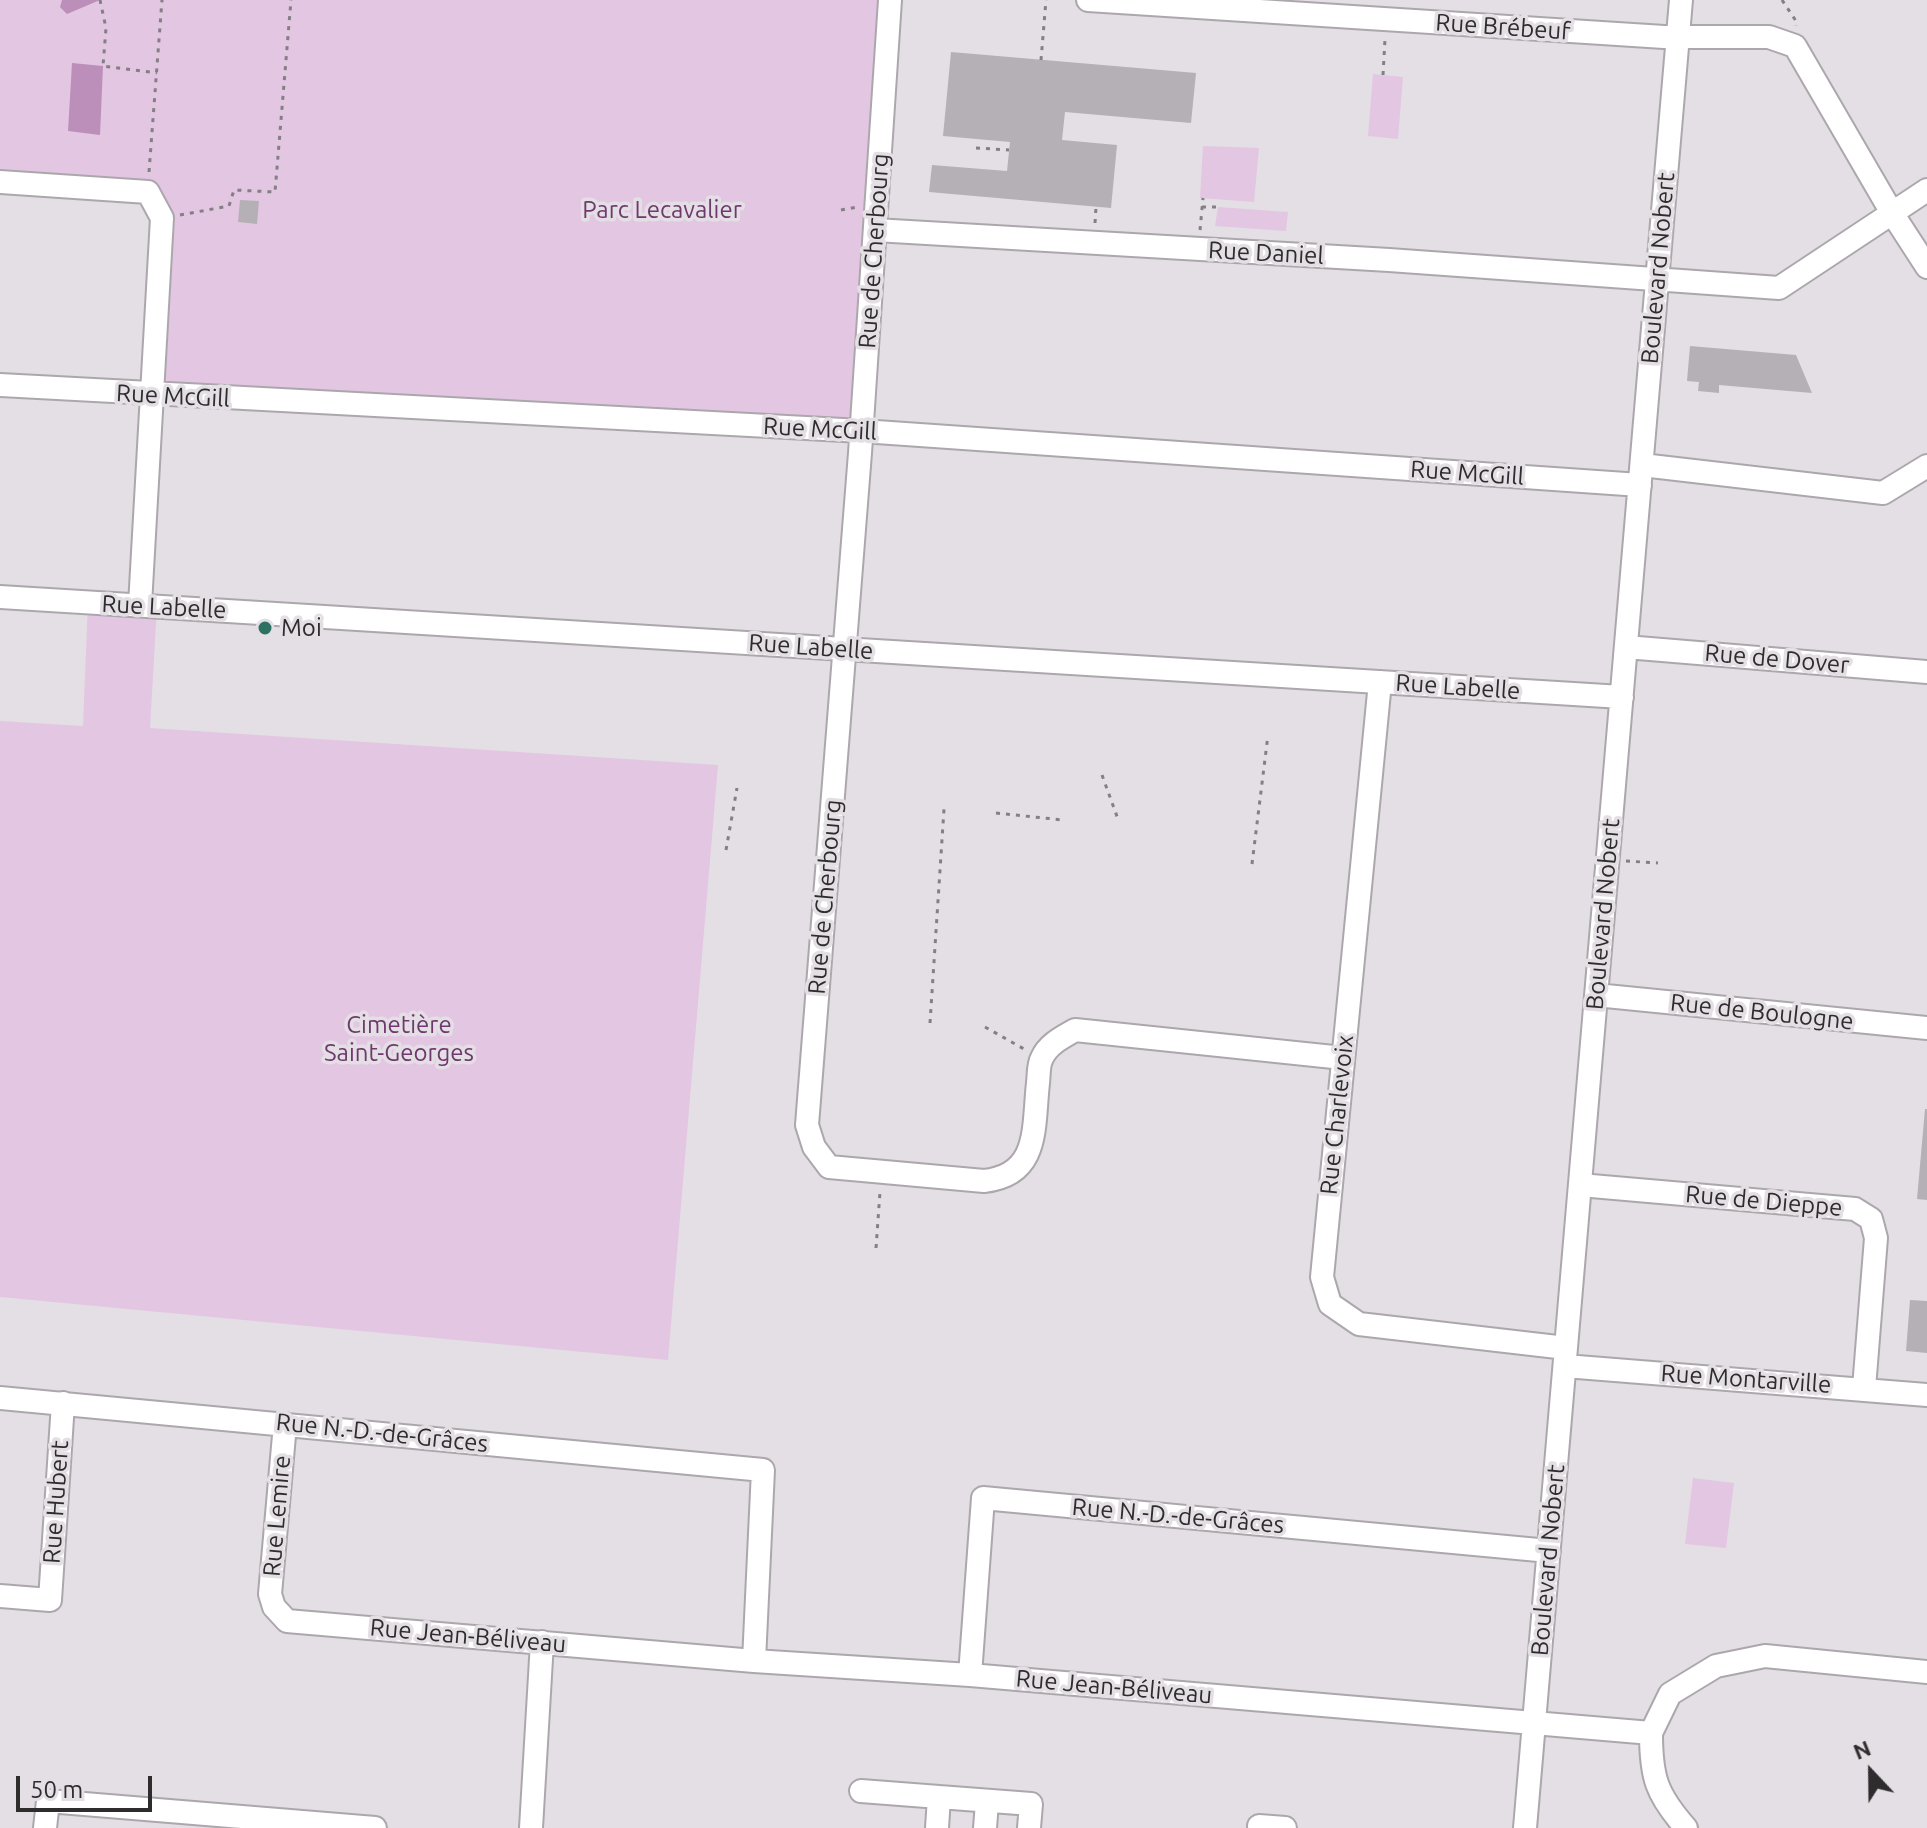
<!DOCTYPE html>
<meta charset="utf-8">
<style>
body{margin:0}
#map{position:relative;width:1927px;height:1828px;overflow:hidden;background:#e4dfe4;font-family:Ubuntu,sans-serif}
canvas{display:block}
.north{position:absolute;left:1831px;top:1732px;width:80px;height:80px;-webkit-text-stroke:6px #e4dfe4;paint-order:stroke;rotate:338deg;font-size:22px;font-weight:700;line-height:32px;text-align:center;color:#2e2c2d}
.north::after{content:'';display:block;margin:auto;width:28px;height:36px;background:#2e2c2d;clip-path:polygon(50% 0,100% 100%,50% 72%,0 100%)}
.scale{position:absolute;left:16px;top:1776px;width:136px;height:36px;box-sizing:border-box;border:4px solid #2e2c2d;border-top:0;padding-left:10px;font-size:24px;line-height:28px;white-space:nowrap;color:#2e2c2d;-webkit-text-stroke:6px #e4dfe4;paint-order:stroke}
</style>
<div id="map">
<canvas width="1927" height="1828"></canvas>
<div class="north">N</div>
<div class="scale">50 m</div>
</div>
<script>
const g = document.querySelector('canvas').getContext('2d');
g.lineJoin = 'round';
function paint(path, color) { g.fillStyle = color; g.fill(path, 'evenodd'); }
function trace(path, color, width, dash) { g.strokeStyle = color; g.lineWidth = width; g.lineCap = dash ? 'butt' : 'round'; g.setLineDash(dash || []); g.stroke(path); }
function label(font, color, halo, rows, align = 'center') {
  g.font = font + ' Ubuntu,sans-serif'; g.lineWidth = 7; g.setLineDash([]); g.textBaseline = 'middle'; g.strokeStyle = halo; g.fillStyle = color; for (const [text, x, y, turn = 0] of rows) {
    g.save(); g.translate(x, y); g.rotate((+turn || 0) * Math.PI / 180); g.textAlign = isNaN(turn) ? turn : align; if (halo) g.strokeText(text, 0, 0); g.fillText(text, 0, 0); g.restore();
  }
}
const green = new Path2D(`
 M0,0h890l-28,431 -710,-36 10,-177 -15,-26 -147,-10z
 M1373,74l30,3 -5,62 -30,-3z
 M1203,146l56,2 -5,54 -54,-4z
 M1218,207l70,5 -2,19 -71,-5z
 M88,602l69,4 -7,122 568,37 -50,595 -668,-63v-576l83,5z
 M1693,1478l41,5 -8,65 -41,-4z`);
const water = new Path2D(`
 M62,0h38l-33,14 -7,-7z
 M72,63l31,3 -3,69 -32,-4z`);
const building = new Path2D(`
 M951,52l245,21 -5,50 -126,-11 -3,28 55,5 -6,63 -182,-16 3,-27 75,6 3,-29 -67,-6z
 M240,200l19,1 -2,23 -19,-2z
 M1690,346l106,9 16,38 -93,-8v8l-21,-2 1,-9 -12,-1z
 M1925,1109h2v91l-10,-1z
 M1910,1300l17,1v52l-21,-2z`);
const path = new Path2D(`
 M100,0l6,28 -3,38 54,7
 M1782,0l14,21v5
 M1041,60l5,-60
 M1383,75l2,-36
 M976,148l33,2
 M149,172l13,-172
 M1202,207h16
 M841,210l16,-3
 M180,215l49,-9 5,-16 41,2 16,-192
 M1095,223l1,-16
 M1200,230l3,-32
 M1102,775l17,47
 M996,813l67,7
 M726,850l11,-62
 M1626,861l32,2
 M1252,864l16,-129
 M930,1023l14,-214
 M985,1027l39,22
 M876,1248l4,-56`);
const minor = new Path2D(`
 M890,0l-30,453 -53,672 7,22 15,20 155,14c56,-6 49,-54 54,-98 1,-8 0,-18 4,-25 6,-14 21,-21 33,-28l268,28
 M1088,0l576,37h105l26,9 97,167 35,54
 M0,182l148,10 14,26 -22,387
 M875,230l514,30 390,28 148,-98
 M0,385l862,46 778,54
 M1642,465l241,28 44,-27
 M0,597l1622,100
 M1626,647l301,25
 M1380,682l-58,595 8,27 29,20 207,24
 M1596,995l331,33
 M1580,1185l275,24 16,10 5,19 -12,150
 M1565,1366l362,29
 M0,1398l763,72 -9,191
 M285,1424l-15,170 4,13 13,14 467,40 216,14 681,58 19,-39 46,-28 49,-10 162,16
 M0,1596l50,4 13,-197
 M970,1675l13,-177 566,53
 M1651,1733c0,44 5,61 35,95
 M861,1791l78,6
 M1259,1826l26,2
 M45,1828l3,-27 327,27
 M531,1828l11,-186
 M937,1828l2,-31 92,7 -2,24
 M985,1828l2,-26
 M1525,1828l156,-1828`);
const markers = [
 [265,628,8,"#2d7163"]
];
const streetNames = [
 ["Rue Brébeuf",1503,27,4],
 ["Rue de Cherbourg",874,251,-86],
 ["Rue Daniel",1266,253,3],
 ["Boulevard Nobert",1658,268,-85],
 ["Rue McGill",173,396,3],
 ["Rue McGill",820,429,3],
 ["Rue McGill",1467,473,4],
 ["Rue Labelle",164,607,3],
 ["Rue Labelle",811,647,4],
 ["Rue de Dover",1777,659,5],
 ["Rue Labelle",1458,687,4],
 ["Rue de Cherbourg",825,897,-85],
 ["Boulevard Nobert",1603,914,-85],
 ["Rue de Boulogne",1762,1012,6],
 ["Rue Charlevoix",1337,1115,-84],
 ["Rue de Dieppe",1764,1201,5],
 ["Rue Montarville",1746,1379,4],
 ["Rue N.-D.-de-Grâces",382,1433,6],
 ["Rue Hubert",56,1502,-86],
 ["Rue Lemire",277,1516,-85],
 ["Rue N.-D.-de-Grâces",1178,1516,5],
 ["Boulevard Nobert",1548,1560,-85],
 ["Rue Jean-Béliveau",468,1636,5],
 ["Rue Jean-Béliveau",1114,1687,5]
];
const parkNames = [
 ["Parc Lecavalier",662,210],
 ["Cimetière",399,1025],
 ["Saint-Georges",399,1053]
];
const poiNames = [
 ["Moi",281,628]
];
paint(green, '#e3c6e2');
paint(water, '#bb8fb9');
paint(building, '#b5b0b5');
trace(minor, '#aca7ac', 26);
trace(path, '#838083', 3, [4, 6]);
trace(minor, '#fff', 22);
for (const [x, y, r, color] of markers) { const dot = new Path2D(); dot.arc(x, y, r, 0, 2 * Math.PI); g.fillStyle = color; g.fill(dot); trace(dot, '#e4dfe4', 3); }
label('24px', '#2e2c2d', '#e4dfe4', streetNames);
label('24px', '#6f386e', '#e4dfe4', parkNames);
label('24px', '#2e2c2d', '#e4dfe4', poiNames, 'left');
</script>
